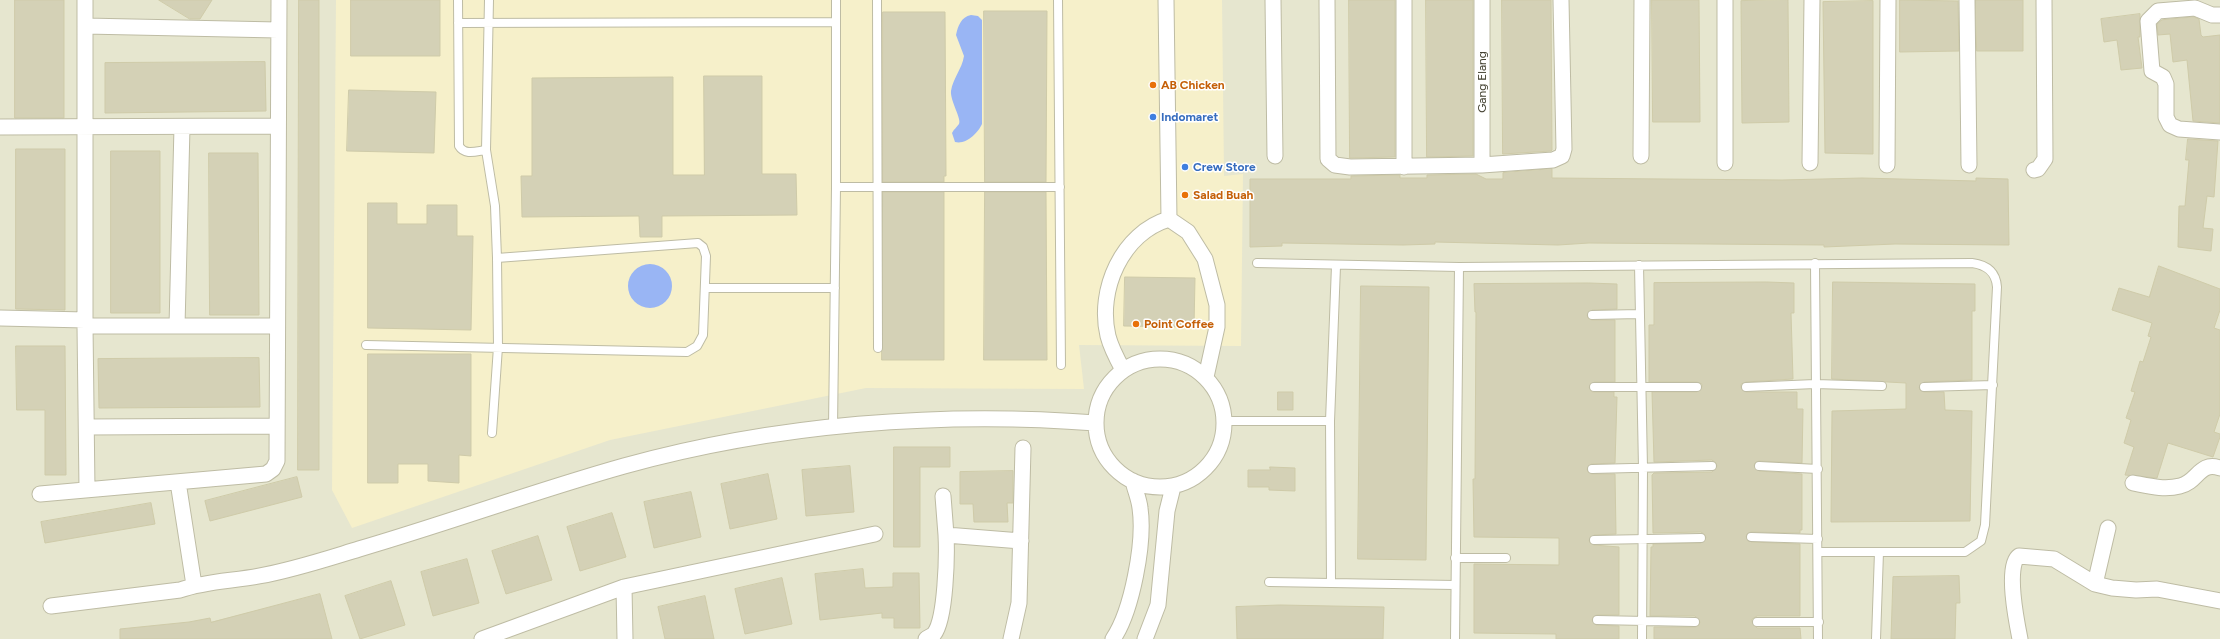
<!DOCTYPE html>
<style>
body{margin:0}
canvas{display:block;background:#f2f2e2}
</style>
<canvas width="2220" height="639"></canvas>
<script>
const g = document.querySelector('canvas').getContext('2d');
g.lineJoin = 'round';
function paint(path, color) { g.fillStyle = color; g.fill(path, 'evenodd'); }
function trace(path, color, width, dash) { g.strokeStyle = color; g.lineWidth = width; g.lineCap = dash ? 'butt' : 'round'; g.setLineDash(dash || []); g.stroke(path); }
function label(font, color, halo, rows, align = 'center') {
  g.font = font + ' Figtree,sans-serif'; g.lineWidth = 3; g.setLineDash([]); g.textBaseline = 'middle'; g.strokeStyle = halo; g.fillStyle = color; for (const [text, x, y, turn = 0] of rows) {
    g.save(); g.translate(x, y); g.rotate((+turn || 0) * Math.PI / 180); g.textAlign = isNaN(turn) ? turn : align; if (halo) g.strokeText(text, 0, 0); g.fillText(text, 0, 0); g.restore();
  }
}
const residential = new Path2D(`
 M0,0h2220v639h-2220z`);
const commercial = new Path2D(`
 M336,0h886l2,176 19,-2 -2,172 -162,-1 5,44 -218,-1 -256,52 -258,88 -20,-38z`);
const water = new Path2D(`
 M971,15l7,1 4,4v104c-4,9 -16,21 -27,18l-3,-9c2,-4 5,-6 7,-9 3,-5 -9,-23 -8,-33 2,-13 11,-22 13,-35l-8,-21c2,-9 5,-18 15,-20z
 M628 286a22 22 0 1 1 44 0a22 22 0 1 1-44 0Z`);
const building = new Path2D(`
 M15,0h49v118h-49z
 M159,0h53l-12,19h-10z
 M299,0h20v470h-21z
 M351,0h89v56h-89z
 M1349,0h46v157l-45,1z
 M1426,0h47v156l-46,1z
 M1502,0h49l1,150 -1,1 -48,3z
 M1652,0h47l1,122h-47z
 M1788,0l1,122 -47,1 -1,-122z
 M1900,0l58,1 1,50 -59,1z
 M1976,0h47v51h-46z
 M1873,1v153l-48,-1 -2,-151z
 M984,11h63l-1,171h-61z
 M883,12h62l1,164h-2v6h-61z
 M2140,14v23h-2l4,31 -21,2 -4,-30 -13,2 -3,-23z
 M2194,17l5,2 2,16 2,2 17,-2v88l-27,-2 -6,-61 -14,2 -3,-28 -12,1 -1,-11 5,-4z
 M265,62l1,49 -161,2v-50z
 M704,76h58v98h34l1,41 -135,1v21h-22l-1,-21 -117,1 -1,-41h11v-98l141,-1v98h31z
 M349,90l87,2 -2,61 -87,-2z
 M2188,139l30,2 -4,56 -7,-1 -4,32 10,1 -2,22 -33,-4 1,-41h6l4,-46h-3z
 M16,149h49v161l-49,-1z
 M111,151h49v162h-49z
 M209,153h49l1,162h-49z
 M1552,169v9l230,2 80,-2 114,3v-3l32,1 1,66 -114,-1 -71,3v-2l-115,-1 -120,-1 -31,2 -123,-3v2l-32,1 -121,-2v3l-32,1v-68h101v-3l49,-1v3h27v-3l49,-1 10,5h17v-6z
 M883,192h61v168h-62z
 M985,192h61l1,168h-63z
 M368,203h29v21h30v-19h30v31h16l-2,94 -103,-2z
 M2159,266l61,23v21l-6,18 6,2v84l-6,18 6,2v3l-7,20 -45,-14 -11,35 -32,-3 9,-28 -10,-4 7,-23 -5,-2 9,-26 -4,-1 9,-30 3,1 8,-25 -3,-1 4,-13 -40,-13 7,-22 30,9z
 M1125,277l70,1 -1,49 -70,-1z
 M1767,282l27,1v30h-3l2,66 -47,3 -5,2v4l5,4h51v17h6l-1,54 -43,-2 -4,2 -1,3 5,5 43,3v56h-2v3l-49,-1 -4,2 -1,3 5,5 49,2v72h-43l-5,3v3l5,6h43l1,11h-147v-12h41l4,-2 1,-3 -5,-6h-45l1,-69h2v-3l48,-1 5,-5 -1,-3 -4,-3 -48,1 -1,-58 2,-2 58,-1 5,-6 -1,-3 -4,-3 -58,2 -2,-70h45l5,-5v-3l-5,-2h-48v-57h5v-42z
 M1833,282l142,2v27h-3v69l-48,2 -5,5 1,3 4,2h20l1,18 27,1 -2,110 -139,1 1,-111 74,-2v-26l-74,-4z
 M1589,283l28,1v25l-25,1 -5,5 1,3 4,2h23v62h-21l-5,5 3,5h22v5h3l-2,66 -24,1 -4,5 1,3 4,2h23l1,60 -22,1 -5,5 1,3 4,2 25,2v68h-22l-4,2 -1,3 4,5 23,1v13h-63v-5l-82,-1v-69l85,1v-27l-85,-1 -1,-58h2l1,-167h-1l-1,-28z
 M1361,286l68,1 -3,273 -68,-1z
 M16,346h49l1,129h-21v-65h-28z
 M368,354h103v102l-12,-1v28l-31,-2v-17h-30v19h-30z
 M259,358l1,49 -161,1 -1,-49z
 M1278,392h15v18h-15z
 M894,447h56v20h-30v80h-26z
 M850,466l4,46 -48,4 -4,-46z
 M1270,467l25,1v23l-26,-1v-3h-21v-17h22z
 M1013,471v32h-6l1,19h-34l-1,-18h-13v-32z
 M768,474l9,45 -47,10 -9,-45z
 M297,477l5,20 -92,24 -5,-20z
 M691,492l10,45 -47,11 -10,-46z
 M151,503l4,21 -110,19 -4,-21z
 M612,513l14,44 -46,14 -13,-44z
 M538,536l14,44 -46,14 -14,-43z
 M467,559l12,44 -46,13 -12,-44z
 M863,569l2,19 28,-1v-14h26l1,55h-26v-10h-12v-5l-62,7 -5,-46z
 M1959,576l1,27h-4l-1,36h-64l2,-62z
 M782,578l10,46 -47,10 -10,-45z
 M391,581l14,44 -45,14 -15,-43z
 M320,594l12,45h-212v-10l69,-7 21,-4 1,4z
 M705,596l9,43h-49l-7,-32z
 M1280,605l104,2 -1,32h-146l-1,-32z`);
const lane = new Path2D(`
 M458,0l1,146c6,10 18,5 27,4
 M489,0l-3,150 9,56 2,52 1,89 -6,86
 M877,0l1,348
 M1058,0l3,365
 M458,23l378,-1
 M836,187h224
 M1257,263l202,4 513,-4c15,2 24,9 25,24l-12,238 -4,16 -16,11h-147
 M1815,263l3,376
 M1639,265l4,203 -1,171
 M706,288h129
 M1592,315l47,-1
 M366,345l321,7 10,-6 6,-11 3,-79 -3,-9 -5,-4 -201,15
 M1594,387h103
 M1746,387l69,-3 67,2
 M1924,387l69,-2
 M1225,421h105
 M833,428l3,-241v-187
 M1759,466l59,3
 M1592,469l120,-3
 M1751,537l67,2
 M1594,540l107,-2
 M1455,558h51
 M1269,582l186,3
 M1331,582l-1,-161 6,-155
 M1597,620l98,2
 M1757,622h62
 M1455,639l4,-372
 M1876,639l3,-87`);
const street = new Path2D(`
 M85,0v326l2,163
 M1166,0l3,219
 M1273,0l2,156
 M1327,0l1,159 7,6 15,2 132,-2 71,-5 9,-4 2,-7 -3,-149
 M1404,0v167
 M1482,0v165
 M1725,0v163
 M1967,0l2,165
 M2220,15h-8l-17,-7 -37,3 -10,10 4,50 11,6 3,7v33l4,8 9,4 41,3
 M85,26l193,4
 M0,127l277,-1
 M1641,156l1,-156
 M1810,163l2,-163
 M1887,165l1,-165
 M2034,170l4,-1 7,-10 -1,-159
 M0,318l85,2
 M85,326h192
 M177,326l5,-199
 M1096 423a64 64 0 1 1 128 0a64 64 0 1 1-128 0Z
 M1123,370c-6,-11 -12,-22 -15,-34 -11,-46 14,-103 61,-117l19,13 17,27 12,46v22l-11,50
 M87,427l190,-1
 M178,482l16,103
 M2133,483c16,3 31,7 47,3 18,-4 19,-25 40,-18
 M40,494l226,-20 7,-5 4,-8 2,-461
 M943,496l3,39
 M2095,584l13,-56
 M624,587l1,52
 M51,606l129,-16c26,-9 53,-9 79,-14 34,-6 67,-17 100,-27 89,-26 176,-58 265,-83 151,-42 317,-55 472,-43
 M482,639l142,-52 251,-53
 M926,639c2,-2 6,-3 8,-5 12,-15 13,-80 12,-99l75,6
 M1011,639l8,-36 4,-155
 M1113,639c19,-28 32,-97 27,-131 -1,-9 -5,-18 -7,-27
 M1145,639l13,-34 9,-94 6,-24
 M2020,639c-3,-15 -15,-74 -1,-83l35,3 41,25 17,4 24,2 21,-1 63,12`);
const markers = [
 [1153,85,4,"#e8710a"],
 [1153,117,4,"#3f7fe0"],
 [1185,167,4,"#3f7fe0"],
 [1185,195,4,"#e8710a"],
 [1136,324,4,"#e8710a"]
];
const streetNames = [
 ["Gang Elang",1482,82,-90]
];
const foodNames = [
 ["AB Chicken",1161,85],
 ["Salad Buah",1193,195],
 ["Point Coffee",1144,324]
];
const shopNames = [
 ["Indomaret",1161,117],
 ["Crew Store",1193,167]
];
paint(residential, '#e6e6cf');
paint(commercial, '#f6f0ca');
paint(water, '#99b5f4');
paint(building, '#d4d1b6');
trace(building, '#cfcba9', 1);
trace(lane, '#bebca4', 10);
trace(street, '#bebca4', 17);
trace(lane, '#fff', 8);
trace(street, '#fff', 15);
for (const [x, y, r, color] of markers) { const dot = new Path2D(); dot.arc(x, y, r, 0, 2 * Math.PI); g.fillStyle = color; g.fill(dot); trace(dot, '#fff', 1.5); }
label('12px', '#444232', '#fff', streetNames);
label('bold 12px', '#c56008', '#fff', foodNames, 'left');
label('bold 12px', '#366cbe', '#fff', shopNames, 'left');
</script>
